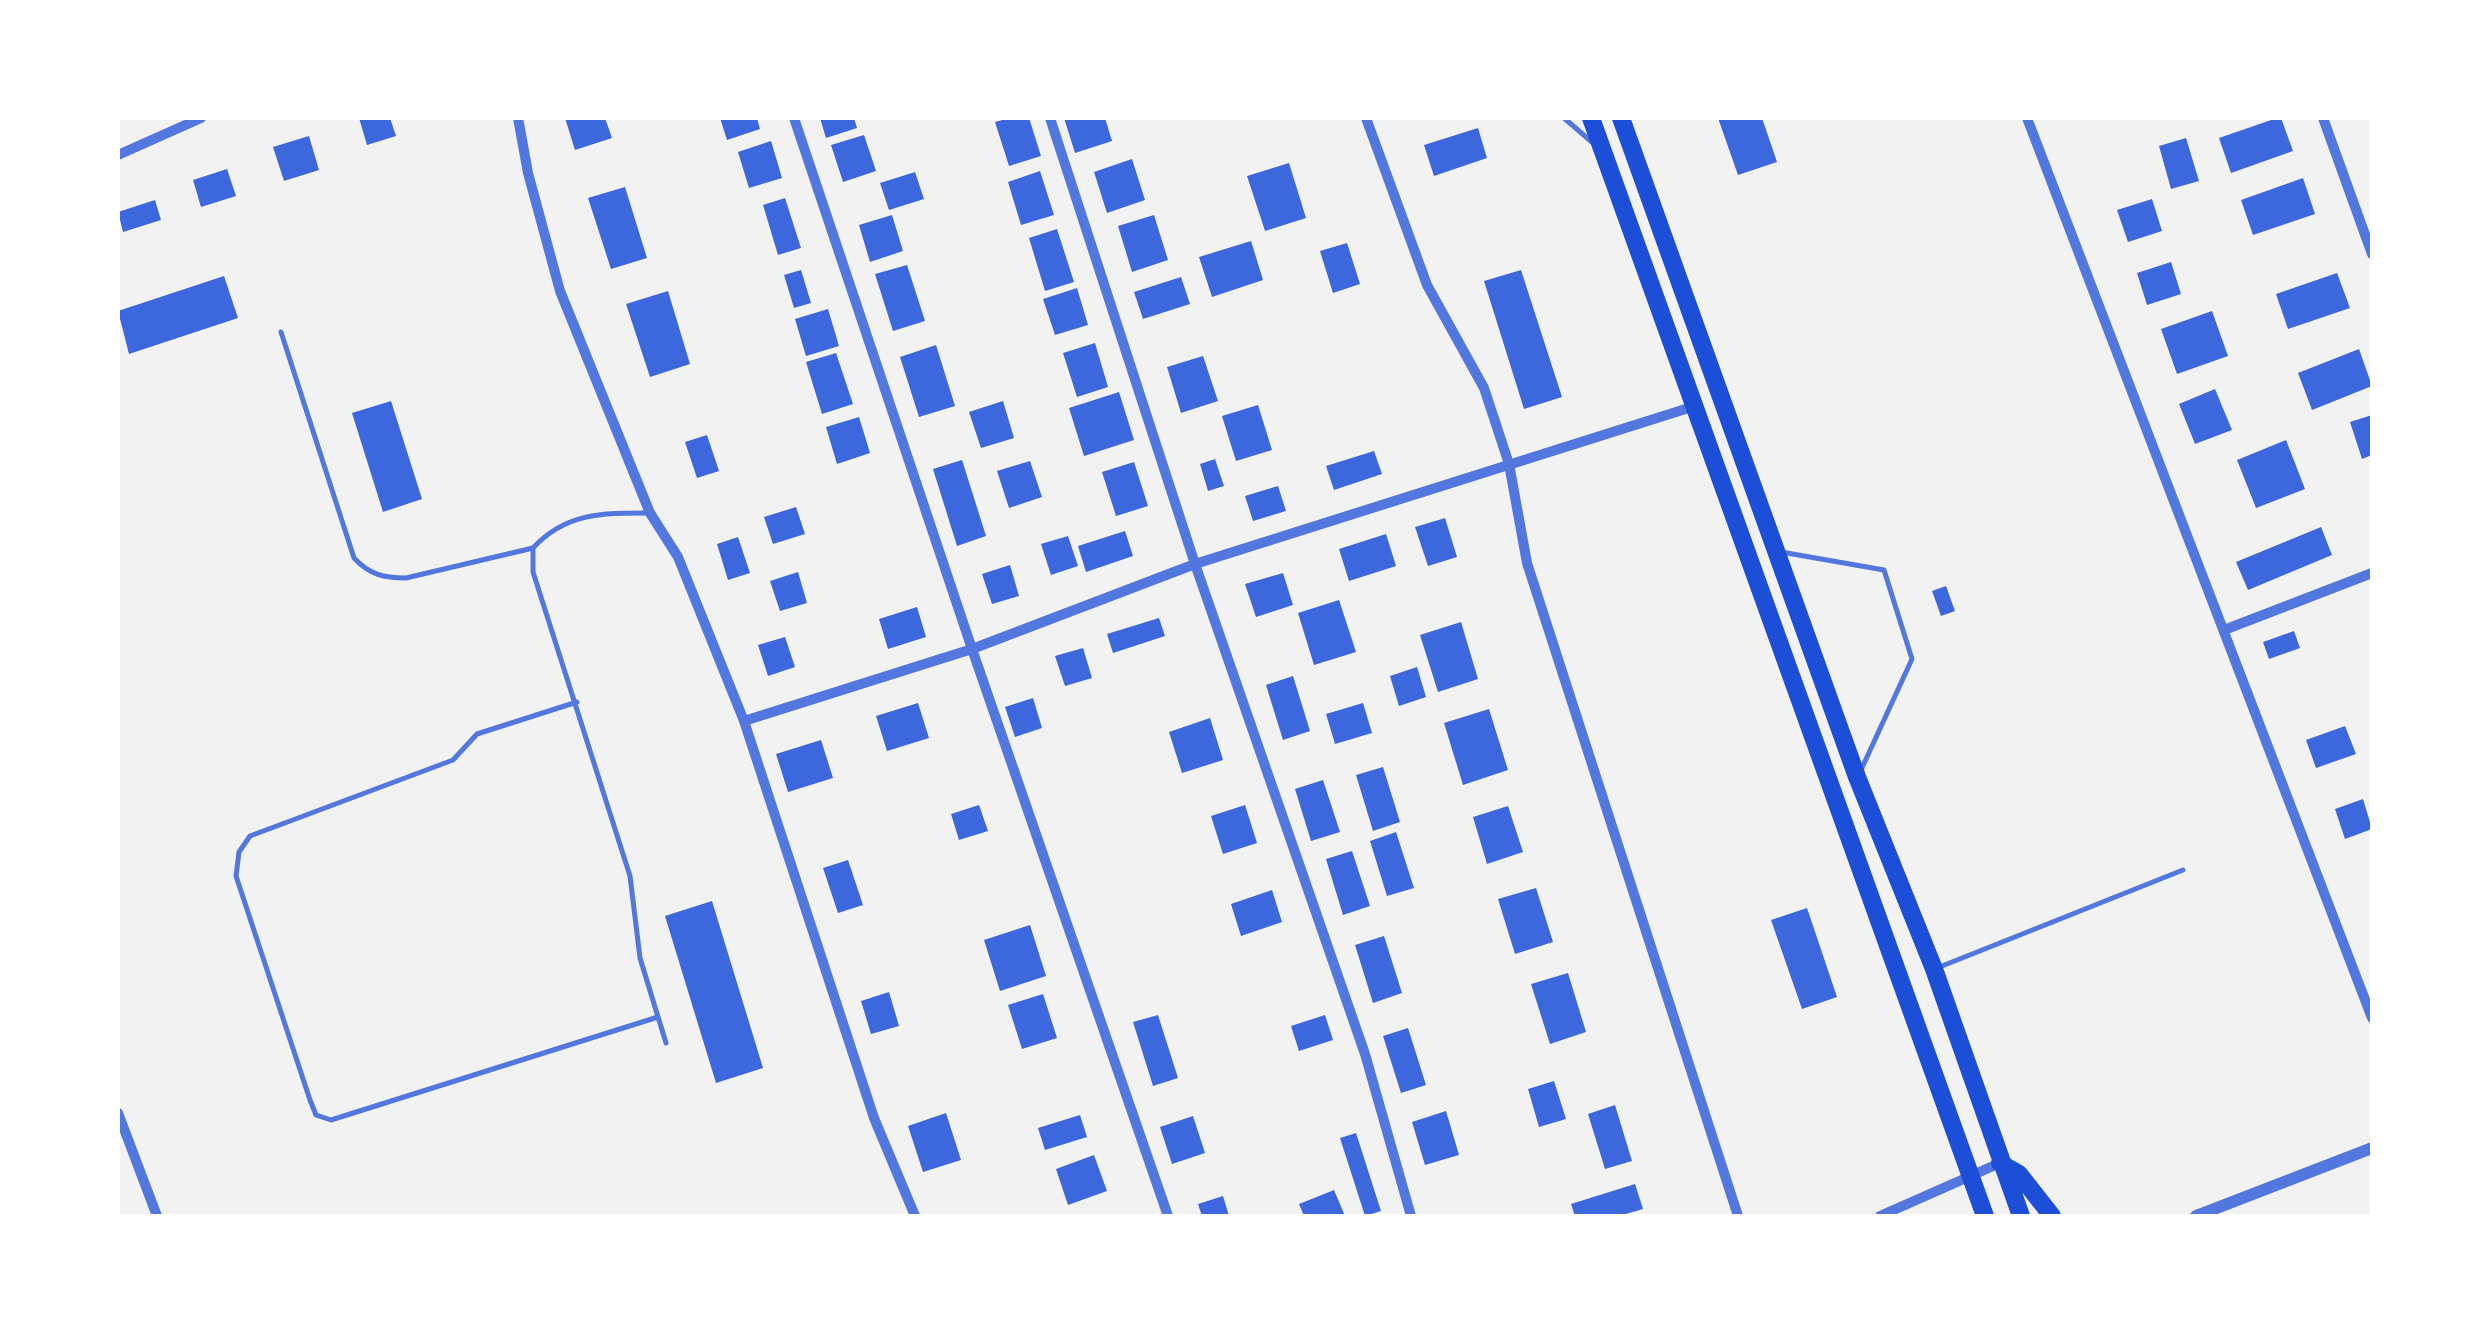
<!DOCTYPE html>
<style>
body{margin:0}
#map{position:relative;width:2490px;height:1334px;overflow:hidden;background:#f2f2f2;font-family:"PT Serif",serif}
canvas{display:block}
.frame{position:absolute;inset:0;border:120px solid #fff;pointer-events:none}
</style>
<div id="map">
<canvas width="2490" height="1334"></canvas>
<div class="frame"></div>
</div>
<script>
const g = document.querySelector('canvas').getContext('2d');
g.lineJoin = 'round';
function paint(path, color) { g.fillStyle = color; g.fill(path, 'evenodd'); }
function trace(path, color, width, dash) { g.strokeStyle = color; g.lineWidth = width; g.lineCap = dash ? 'butt' : 'round'; g.setLineDash(dash || []); g.stroke(path); }
const building = new Path2D(`
 M359,118h31l6,18 -29,9z
 M565,118h40l7,20 -37,12z
 M720,118h37l3,11 -33,11z
 M820,118h34l3,10 -31,10z
 M1010,118h19l12,38 -32,10 -14,-44z
 M1064,118h41l7,23 -37,12z
 M1718,118h44l15,44 -39,13z
 M2277,118h4l12,33 -62,22 -12,-35z
 M1478,128l9,30 -53,18 -10,-31z
 M864,135l12,36 -33,11 -12,-37z
 M309,136l10,34 -35,11 -11,-34z
 M2186,138l13,43 -28,8 -12,-43z
 M771,141l11,37 -33,10 -11,-36z
 M1132,159l13,41 -38,13 -13,-41z
 M1289,163l17,55 -41,13 -18,-55z
 M227,169l9,27 -35,11 -8,-27z
 M1040,171l14,44 -33,10 -13,-43z
 M915,172l9,27 -35,11 -9,-27z
 M2303,178l12,36 -62,21 -12,-35z
 M625,187l22,71 -36,11 -23,-71z
 M785,198l16,50 -23,7 -15,-50z
 M2152,199l10,32 -34,11 -11,-32z
 M155,200l6,20 -38,12 -5,-20z
 M892,215l11,36 -33,11 -11,-37z
 M1154,215l14,45 -36,12 -14,-46z
 M1057,229l17,53 -29,9 -16,-53z
 M1251,241l12,39 -51,17 -13,-40z
 M1347,243l13,41 -27,9 -13,-42z
 M2171,262l10,32 -34,11 -10,-32z
 M907,265l18,56 -32,10 -18,-57z
 M801,270l10,33 -17,5 -10,-33z
 M1521,270l41,127 -38,12 -40,-128z
 M2337,273l13,35 -62,21 -12,-35z
 M224,276l14,42 -109,36 -11,-43z
 M1181,277l9,27 -47,15 -9,-27z
 M1077,288l11,37 -33,10 -12,-36z
 M668,291l22,73 -40,13 -24,-73z
 M828,309l11,37 -33,10 -11,-37z
 M2212,311l16,45 -51,18 -16,-45z
 M1095,343l13,44 -31,10 -14,-44z
 M936,345l19,61 -36,11 -19,-60z
 M2359,349l13,37 -60,24 -14,-37z
 M836,353l17,51 -31,10 -16,-52z
 M1203,356l15,45 -37,12 -14,-46z
 M2215,389l17,41 -37,14 -16,-40z
 M1119,392l15,48 -50,16 -15,-48z
 M391,401l31,98 -39,13 -31,-99z
 M1003,401l11,37 -33,10 -12,-36z
 M1258,405l14,45 -36,11 -14,-45z
 M2372,415v40l-10,4 -12,-37z
 M859,417l11,36 -33,11 -11,-37z
 M707,435l12,36 -22,7 -12,-36z
 M2286,440l19,49 -49,19 -19,-48z
 M1374,451l8,23 -48,16 -8,-24z
 M1215,459l9,27 -16,5 -8,-27z
 M962,460l24,76 -29,10 -24,-77z
 M1030,461l12,36 -33,11 -12,-37z
 M1134,462l14,44 -32,10 -14,-44z
 M1278,486l8,25 -33,10 -8,-25z
 M796,507l9,27 -32,10 -9,-27z
 M1445,518l12,39 -29,9 -13,-39z
 M2321,527l11,28 -84,35 -12,-28z
 M1125,531l8,25 -47,16 -8,-26z
 M1386,534l10,32 -47,15 -10,-32z
 M1068,536l10,30 -27,9 -10,-31z
 M738,537l12,36 -22,7 -11,-36z
 M1010,565l9,31 -27,8 -10,-30z
 M798,572l9,31 -27,8 -10,-30z
 M1283,573l10,32 -37,12 -11,-33z
 M1946,586l9,25 -14,5 -9,-25z
 M1339,600l17,52 -42,13 -16,-52z
 M917,607l9,30 -38,12 -9,-30z
 M1159,618l6,18 -52,17 -6,-19z
 M1461,622l17,57 -40,13 -18,-57z
 M2294,631l6,17 -31,11 -6,-17z
 M785,637l10,30 -27,9 -10,-31z
 M1083,648l9,30 -27,8 -10,-30z
 M1417,667l9,30 -27,9 -9,-30z
 M1293,676l17,55 -27,9 -17,-55z
 M1033,698l9,30 -27,9 -10,-30z
 M918,703l11,35 -42,13 -11,-35z
 M1363,703l9,30 -37,11 -9,-30z
 M1489,709l19,61 -45,15 -19,-62z
 M1210,718l13,42 -41,13 -13,-41z
 M2345,726l11,28 -40,14 -10,-28z
 M821,740l12,38 -45,14 -12,-38z
 M1383,767l17,55 -27,9 -17,-56z
 M1323,780l17,52 -29,9 -16,-52z
 M2363,799l9,30 -27,10 -10,-30z
 M979,805l9,26 -29,9 -8,-26z
 M1245,805l12,38 -34,11 -12,-38z
 M1508,806l15,46 -36,12 -14,-47z
 M1396,832l18,56 -27,8 -17,-55z
 M1352,851l18,55 -27,9 -17,-56z
 M848,860l15,45 -25,8 -15,-45z
 M1536,888l17,54 -38,12 -17,-55z
 M1272,890l10,32 -41,14 -10,-32z
 M712,901l51,167 -47,15 -51,-167z
 M1807,908l30,89 -35,12 -31,-89z
 M1030,925l16,51 -46,15 -16,-51z
 M1384,936l18,57 -29,10 -18,-58z
 M1568,973l18,59 -36,12 -19,-60z
 M889,992l10,34 -28,8 -10,-33z
 M1043,994l14,44 -35,11 -14,-44z
 M1158,1015l20,63 -25,8 -20,-64z
 M1325,1015l8,25 -34,11 -8,-25z
 M1408,1028l18,57 -25,8 -18,-57z
 M1554,1081l12,38 -27,8 -11,-38z
 M1615,1105l17,56 -27,8 -17,-55z
 M1446,1111l13,44 -34,10 -13,-43z
 M946,1113l15,47 -38,12 -15,-46z
 M1080,1115l7,22 -42,13 -7,-22z
 M1193,1116l12,37 -33,11 -12,-37z
 M1356,1133l25,78 -16,5 -25,-78z
 M1094,1155l13,36 -39,14 -12,-36z
 M1635,1184l8,25 -24,7h-44l-4,-12z
 M1334,1190l11,26h-41l-5,-12z
 M1223,1196l6,20h-27l-4,-12z`);
const service = new Path2D(`
 M1564,118l29,25
 M281,332l73,226c16,17 30,20 52,20l127,-30
 M650,513c-46,0 -84,-1 -117,35v24l97,304 10,82 26,85
 M1781,552l103,18 28,89 -51,111
 M577,702l-100,32 -24,26 -203,76 -11,16 -3,24 74,224 6,15 15,5 327,-103
 M1937,968l246,-98`);
const minor = new Path2D(`
 M518,118l10,55 32,118 90,222 28,44 66,164 130,397 41,98
 M794,118l178,531 196,567
 M1050,118l145,446 170,490 46,162
 M1366,118l61,167 57,103 25,76 18,99 211,653
 M2027,118l345,900
 M2323,118l49,136
 M118,155l83,-37
 M2224,630l148,-57
 M744,721l228,-72 223,-85 500,-158
 M118,1113l39,103
 M1880,1216l120,-53`);
const tertiary = new Path2D(`
 M2196,1216l176,-68`);
const trunk = new Path2D(`
 M1591,118l394,1098
 M1621,118l236,659 77,192 87,247
 M2000,1163l19,11 33,42`);
paint(building, '#3d67dc');
trace(service, '#5277de', 5);
trace(minor, '#5277de', 10);
trace(tertiary, '#5277de', 12);
trace(trunk, '#1d4ed8', 18);
</script>
